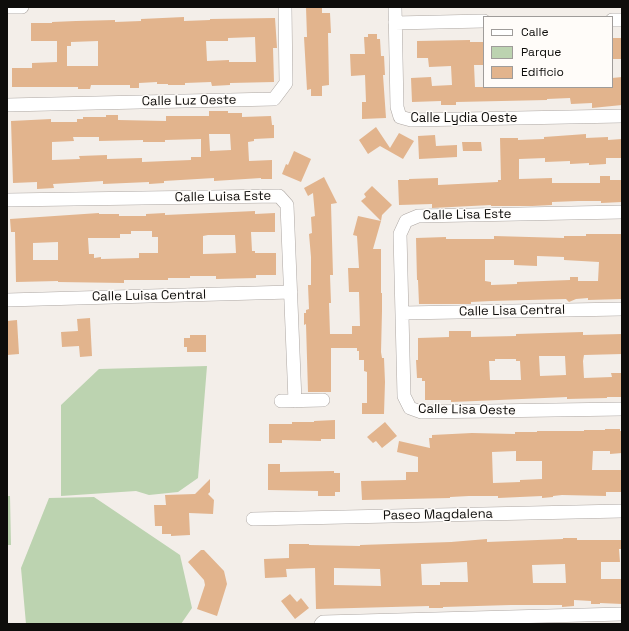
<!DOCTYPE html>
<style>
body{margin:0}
#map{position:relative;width:629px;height:631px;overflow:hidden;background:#f3eee9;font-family:"Space Grotesk",sans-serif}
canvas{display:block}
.frame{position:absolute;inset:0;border:8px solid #0e0d0b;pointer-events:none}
.legend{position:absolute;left:483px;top:16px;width:130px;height:72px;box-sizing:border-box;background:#fffcf9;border:1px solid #9f9c9a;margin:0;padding:5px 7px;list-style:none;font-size:12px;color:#0e0d0b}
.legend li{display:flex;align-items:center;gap:8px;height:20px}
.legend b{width:20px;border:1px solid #9f9c9a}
</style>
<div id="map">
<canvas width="629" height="631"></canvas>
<div class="frame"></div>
<ul class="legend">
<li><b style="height:5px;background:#fff"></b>Calle</li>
<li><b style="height:11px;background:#bcd3b0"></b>Parque</li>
<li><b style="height:11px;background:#e2b48d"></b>Edificio</li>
</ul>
</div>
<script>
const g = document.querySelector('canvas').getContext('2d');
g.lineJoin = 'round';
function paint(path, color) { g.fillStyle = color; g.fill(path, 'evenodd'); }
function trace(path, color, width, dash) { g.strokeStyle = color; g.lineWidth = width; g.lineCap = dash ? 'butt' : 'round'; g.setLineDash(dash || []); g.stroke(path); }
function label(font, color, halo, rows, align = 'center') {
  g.font = font + ' "Space Grotesk",sans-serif'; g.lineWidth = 3; g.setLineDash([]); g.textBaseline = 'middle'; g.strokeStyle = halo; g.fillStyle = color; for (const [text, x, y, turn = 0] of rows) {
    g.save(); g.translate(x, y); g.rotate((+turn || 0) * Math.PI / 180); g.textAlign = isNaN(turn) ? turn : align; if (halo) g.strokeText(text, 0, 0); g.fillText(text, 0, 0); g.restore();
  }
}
const green = new Path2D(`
 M207,366l-9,112 -20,14 -29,3 -13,-4 -75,5v-91l38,-36z
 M7,496h3l1,49h-4z
 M94,497l86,58 12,53 -11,16h-155l-5,-56 28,-70z`);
const building = new Path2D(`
 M306,7h16v6h8l1,20h-3l1,52 -7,1v10h-11v-7l-4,1 -3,-53h3z
 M184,17v4l26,-1v-1l65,-1 2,30h-4l1,34 -44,1v2l-18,1 -1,-4 -26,1v2h-17v-1h-11v-2l-18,1v5h-9v-3h-39l-1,4h-12v-2h-66v-19h20v-5l25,-1v-21h-26v-18h21v-1l24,-1 39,-1v2l26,-1v-2zM255,37l1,25h-27v-2l-22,1 -1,-20h22v-3zM98,41v25h-31v-20h4v-4z
 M368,34h9v5h3l1,17h3l1,19h-2l3,43 -24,1v-17h4l-1,-27 -14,1 -1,-22h15l-1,-17h4z
 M612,38h10v21h-10z
 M470,40v2h14v23h-10l1,22h137v-9l10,-1v28l-30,3v-5l-21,1 -1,-6 -23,1v1l-91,2v3h-15v-4l-29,1 -1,-24 20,-1 1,9 20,-1 -1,-19 -22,1 -1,-9h-11v-17z
 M209,111h19v2h14v4l29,-1 1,9h2v13l-20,1v2l-6,1 1,19 23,-1v19h-11v-1l-47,3v-3l-50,3v2l-15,1v-2l-46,2v-3l-50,3 1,4 -17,1v-7l-24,1 -2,-62 40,-2v3h26v-3h6v-2h23v-2h12v5l48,1v-5h43zM209,134h21l1,16 -21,1zM73,137h26v4l44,-1v2h22v-2l36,-1v18h-10v3l-49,2v-4l-35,1v-4l-28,1 1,3 -28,1v-18l22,-1z
 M376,127l14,21 9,-15 15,8 -11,18 -23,-13 -12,8 -9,-14z
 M586,134v4l22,-1v3l14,-1v19h-16v6l-17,1v-2l-19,1v-3l-25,1v-4l-26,1v20l33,-1v5h48v-7h10v4h12v22l-21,1v-2h-23l-26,1v3l-20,1h-41v-1l-59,3v-4l-33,1 -1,-25h11v-1l29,-1v7l60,-3v-2h3l-1,-42h18v2l26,-1v-2z
 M435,135l1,11 21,-1v12l-38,2 -1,-23z
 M462,142h19l1,9h-19z
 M294,151l17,8 -10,23 -19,-8 4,-10 2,1z
 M324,177l13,26 -6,1 2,71h-3l1,28h-2l1,31h22v-8h8l-1,-34h-10l-1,-24h11l-2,-32 -4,-1 5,-19 23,5 -8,28h8v44h1v18l-1,41 1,6h2l1,24 -1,32h-22v-11h5v-31l-3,-1v-11h-5v-9h-2v-3h-26v44h-23l-2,-68 -2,1v-12h2v-3l3,-1 -1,-24h3v-28l-2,-23 3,-1 -1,-16 4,-1 -2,-23 -5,3 -4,-8z
 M372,186l20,19 -10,10 -1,6 -20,-20 5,-4 -2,-3z
 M255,211v3l20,-1v19h-24l1,19h3v2h21v22h-20v3l-40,1v-3h-26v2h-22v2h-44v3l-66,-1v-1l-42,1 -1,-50h-4l-1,-13 89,-6v1h20v2h27v-2l19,-1v2zM131,231h21v6h6v16h-19v5l-38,1v-2l-7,1v-4h-5l-1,-16h32v-4h11zM208,235h27l1,18 -33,1v-18zM58,242v18h-25v-17z
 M586,234h36v65l-34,1v-2l-12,1 -7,3 -3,-3 -75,2 -20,1v2h-52l-1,-24h-1l-1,-42 30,-1v2h48v-3l70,2v-2h22zM537,256l27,1v3l35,2 -1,19h-20v-4h-8v3l-53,2v2l-26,1v-3l-6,-1v-21h29v5l23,1z
 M90,318l2,38 -12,1 -1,-11 -17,1 -1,-15 17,-1 -1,-12z
 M17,320l2,34 -12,1v-34z
 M449,331h22v6l45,-1v-2l67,-2v3l39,-1v20l-38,1 -1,6 1,17 28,-1 -1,-4h11v24h-15v1l-40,1v-2l-91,4 -25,1v-2h-26v-19h-3v-3h-5l-1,-18h2v-22l31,-1zM539,356h26l1,19 -26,1zM495,359h21v2h4l1,19h-31l-1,-19h6z
 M190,335h16v17h-19v-5h-3v-9h6z
 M335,420v19h-14v2l-39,-1v3h-13v-19h23v-2h22v-1z
 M385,422l12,14 -15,12 -6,-7 -3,2 -6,-6z
 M605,429h15v2h2v22l-12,1v-3h-17l-1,19h30v22h-16v4l-44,-1 -9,1v1l-11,1v-2l-44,2v-2h-29l-19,1v1l-88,2 -1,-19 45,-1v-8h12v-15l-21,-5 2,-11 31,7 -1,-10h3v-3l40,-2 43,1v-2h22v-1h47v-1h21zM516,451v10h26v18l-22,1v2l-27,1 -1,-31z
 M268,464h12v8l54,-1v2h6v19h-5v4h-17v-5l-50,-1z
 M210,479v13l-2,2 6,6 -1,14 -24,-1 1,22 -19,1v-2h-9v-8h-7l-1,-21h12l-1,-10 30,-1z
 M563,538h14v2h44v9h-2l1,13h-19v17h21v25l-22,-1v1h-9v-3l-17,-1v6l-12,1v-2h-51l-68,2v1h-14v-2l-113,3 -1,-41 -29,1 1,8 -22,1 -1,-19 25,-1v-14h20v1l51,1v-1l91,-3 36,-3v3l76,-3zM467,562l1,20h-28v3h-18l-1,-21zM565,564l1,19h-33l-1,-18zM334,568l46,1 1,17 -47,-1z
 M201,550h3l20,21 3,13 -10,32 -20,-7 8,-24 -1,-5 -16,-18z
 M290,594l7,8 4,-4 8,10 -14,11 -14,-18z`);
const street = new Path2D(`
 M7,7h15
 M395,7l2,100 3,10 11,3 211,-4
 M612,20h10
 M395,23l89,-2
 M7,105l267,-6 12,-16 -1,-76
 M7,200l272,-4 8,9 8,196
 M622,212l-204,4 -12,5 -6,13 4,162 6,12 11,4 201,-3
 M7,300l284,-8
 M403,313l219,-4
 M281,401l42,-1
 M253,519l369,-8
 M321,624l2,-2 299,-8`);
const streetNames = [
 ["Calle Luz Oeste",189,101,-1],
 ["Calle Lydia Oeste",464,118],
 ["Calle Luisa Este",223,197,-1],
 ["Calle Lisa Este",467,215,-1],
 ["Calle Luisa Central",149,296,-1],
 ["Calle Lisa Central",512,311,-1],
 ["Calle Lisa Oeste",467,410,1],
 ["Paseo Magdalena",438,515,-1]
];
paint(green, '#bcd3b0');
paint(building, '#e2b48d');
trace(street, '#ada7a3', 14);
trace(street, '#fff', 13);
label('13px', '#0e0d0b', '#fffcf9', streetNames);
</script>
